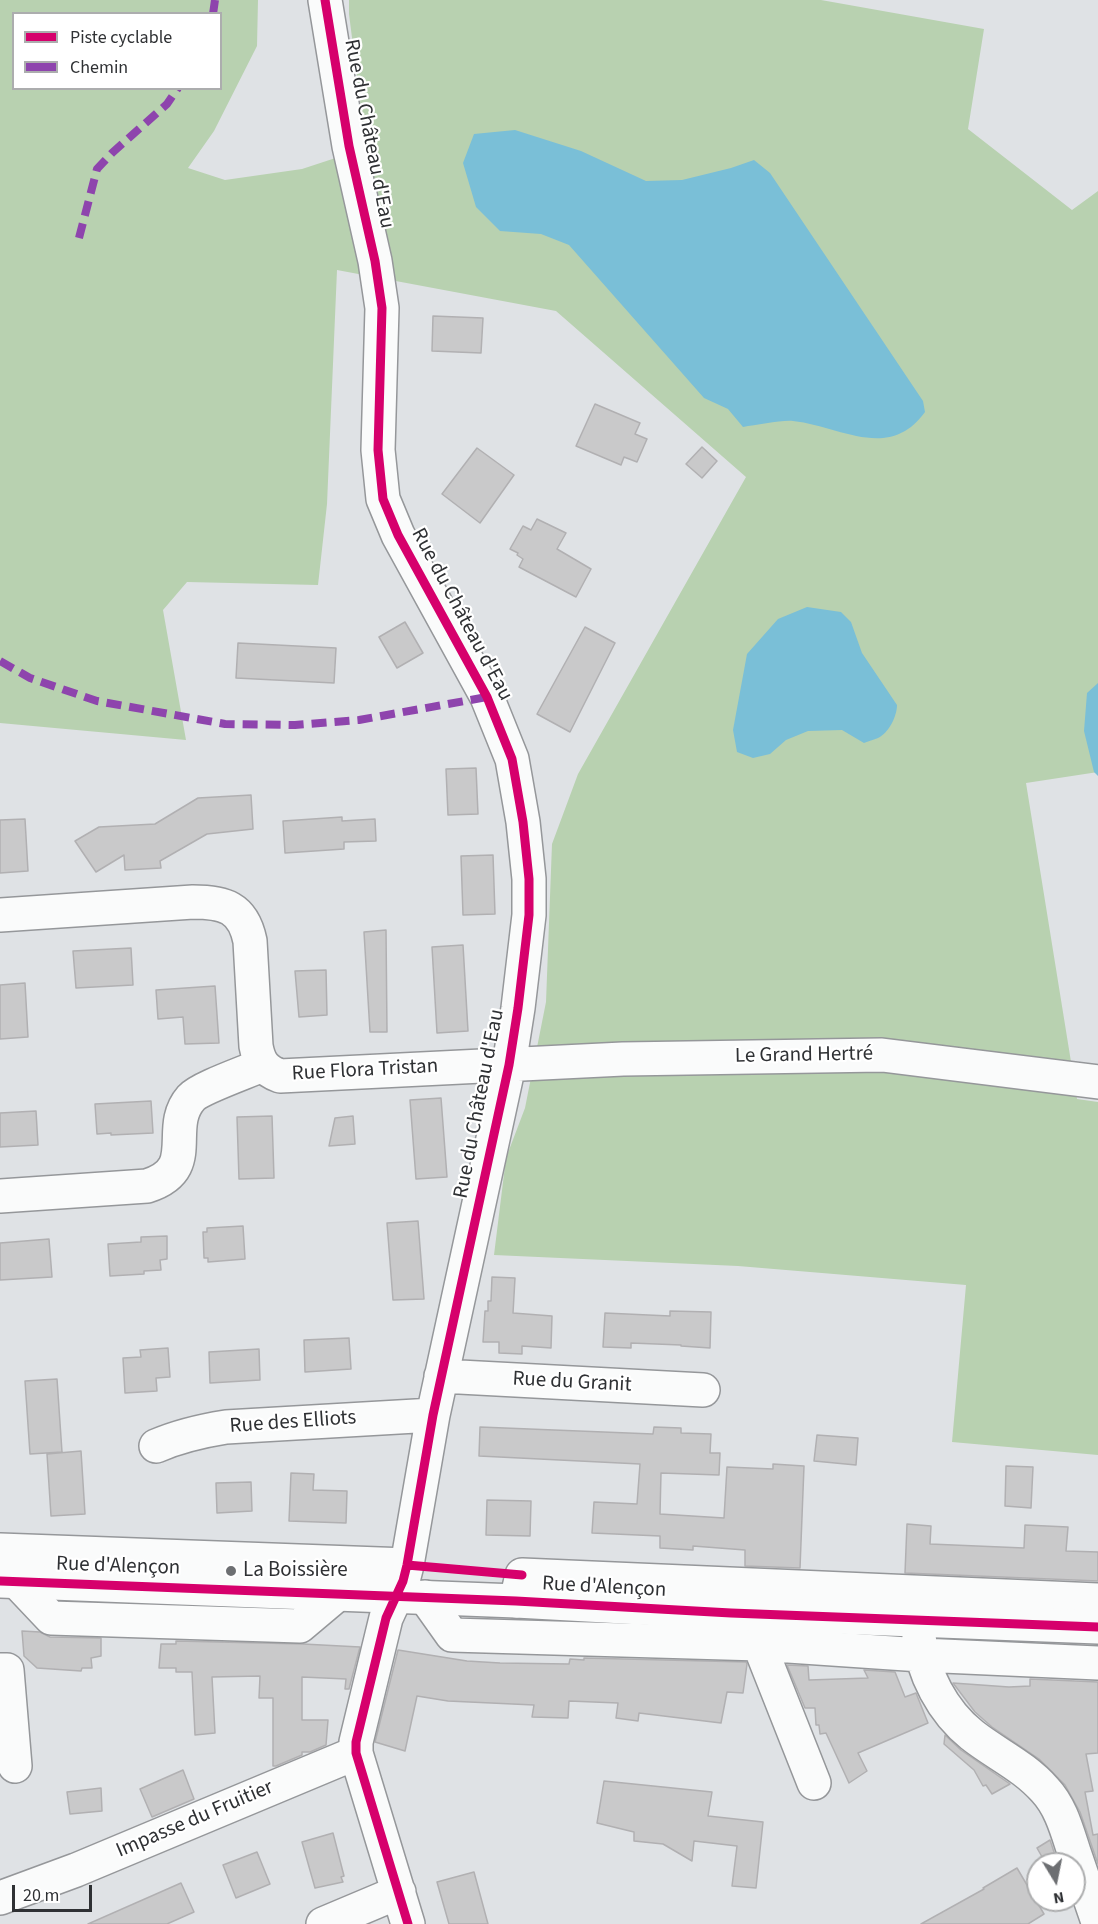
<!DOCTYPE html>
<meta charset="utf-8">
<style>
body{margin:0}
#map{position:relative;width:1098px;height:1924px;overflow:hidden;background:#dfe2e5;font-family:"Source Sans 3",sans-serif}
canvas{display:block}
.legend{position:absolute;left:12px;top:12px;width:210px;height:78px;box-sizing:border-box;background:#fff;border:2px solid #acadae;margin:0;padding:8px 10px;list-style:none;font-size:18px;color:#2f3134}
.legend li{display:flex;align-items:center;gap:12px;height:30px}
.legend b{width:30px;border:2px solid #acadae}
.north{position:absolute;left:1026px;top:1852px;width:60px;height:60px;box-sizing:border-box;background:#fff;border:2px solid #acadae;border-radius:50%;rotate:170deg;font-size:16px;font-weight:700;line-height:24px;text-align:center;color:#2f3134}
.north::after{content:'';display:block;margin:auto;width:21px;height:27px;background:#6d6f72;clip-path:polygon(50% 0,100% 100%,50% 72%,0 100%)}
.scale{position:absolute;left:12px;top:1885px;width:80px;height:27px;box-sizing:border-box;border:3px solid #2f3134;border-top:0;padding-left:8px;font-size:18px;line-height:21px;white-space:nowrap;color:#2f3134;-webkit-text-stroke:4px #fff;paint-order:stroke}
</style>
<div id="map">
<canvas width="1098" height="1924"></canvas>
<ul class="legend">
<li><b style="height:8px;background:#d6006c"></b>Piste cyclable</li>
<li><b style="height:8px;background:#8e44ad"></b>Chemin</li>
</ul>
<div class="north">N</div>
<div class="scale">20 m</div>
</div>
<script>
const g = document.querySelector('canvas').getContext('2d');
g.lineJoin = 'round';
function paint(path, color) { g.fillStyle = color; g.fill(path, 'evenodd'); }
function trace(path, color, width, dash) { g.strokeStyle = color; g.lineWidth = width; g.lineCap = dash ? 'butt' : 'round'; g.setLineDash(dash || []); g.stroke(path); }
function label(font, color, halo, rows, align = 'center') {
  g.font = font + ' "Source Sans 3",sans-serif'; g.lineWidth = 4.5; g.setLineDash([]); g.textBaseline = 'middle'; g.strokeStyle = halo; g.fillStyle = color; for (const [text, x, y, turn = 0] of rows) {
    g.save(); g.translate(x, y); g.rotate((+turn || 0) * Math.PI / 180); g.textAlign = isNaN(turn) ? turn : align; if (halo) g.strokeText(text, 0, 0); g.fillText(text, 0, 0); g.restore();
  }
}
const green = new Path2D(`
 M0,0h258l-1,46 -43,85 -26,37 37,12 77,-11 64,-21 -17,-134v-14h472l163,29 -16,100 104,81 26,-19v581l-72,11 51,316 21,3v353l-146,-13 14,-157 -228,-19 -244,-11 12,-97 19,-50 21,-106 6,-158 26,-70 168,-297 -190,-166 -219,-41 -10,234 -9,81 -131,-3 -24,28 23,130 -186,-17zM14,14h206v74h-206z`);
const water = new Path2D(`
 M515,130l66,21 65,30 36,-1 49,-12 23,-8 16,13 153,228 2,11c-36,50 -85,14 -132,9 -12,-1 -36,4 -50,6l-15,-18 -24,-11 -135,-153 -28,-11 -41,-3 -24,-24 -13,-44 11,-29z
 M807,607l34,5 10,10 11,31 35,52c0,11 -8,28 -19,33 -4,2 -10,3 -14,5l-22,-13 -34,1 -22,9 -16,14 -17,4 -16,-6 -4,-22 14,-76 31,-35z
 M1098,683v93l-4,-4 -10,-41 3,-38z`);
const building = new Path2D(`
 M433,316l50,2 -2,35 -49,-2z
 M595,404l45,19 -5,11 12,5 -10,23 -13,-5 -3,8 -45,-19z
 M702,447l15,14 -15,17 -16,-14z
 M477,448l37,27 -34,48 -38,-29z
 M537,519l29,14 -9,16 34,20 -15,28 -57,-30 4,-8 -6,-4 1,-2 -8,-4 13,-23 8,4z
 M405,622l18,31 -26,15 -18,-31z
 M585,627l30,16 -45,89 -33,-18z
 M238,643l98,5 -2,35 -98,-5z
 M476,768l2,46 -30,1 -2,-46z
 M251,795l2,34 -46,5 -47,27 1,7 -36,2 -1,-15 -28,17 -21,-31 24,-14 56,-3 43,-26z
 M342,817v4l33,-2 1,22 -32,1v7l-59,4 -2,-32z
 M25,819l3,52 -28,2v-53z
 M493,855l2,59 -32,1 -2,-59z
 M386,930l1,102h-17l-6,-100z
 M463,945l5,86 -31,2 -5,-86z
 M131,948l2,37 -57,3 -3,-37z
 M326,970l1,45 -28,2 -4,-46z
 M25,983l3,54 -28,2v-54z
 M215,986l4,57 -34,1 -2,-27 -25,2 -2,-29z
 M441,1098l6,79 -31,2 -6,-79z
 M151,1101l2,32 -42,2v-2l-14,1 -2,-30z
 M36,1111l2,34 -38,2v-34z
 M272,1116l2,62 -35,1 -2,-62z
 M353,1116l2,28 -26,2 6,-28z
 M418,1221l6,78 -31,1 -6,-77z
 M243,1226l2,33 -37,3v-4h-4l-1,-26h4v-4z
 M167,1236v23l-7,1 1,10 -17,1v3l-34,2 -2,-32 33,-2v-5z
 M49,1239l3,38 -52,3v-37z
 M492,1277l23,1 -2,35 39,3 -1,32 -29,-2v8l-23,-1v-11h-16l2,-31h3v-10h3z
 M670,1311l41,1 -1,36 -29,-2v-1l-50,-2v5l-28,-1 2,-34 65,3z
 M349,1338l2,31 -46,3 -1,-32z
 M168,1348l2,29 -14,1 1,13 -32,2 -2,-35 18,-1 -1,-7z
 M259,1349l1,31 -50,3 -1,-31z
 M57,1379l5,73 -32,2 -5,-73z
 M480,1427l173,7 1,-7 27,1v5l30,1 -1,19h10l-1,22 -58,-2 -1,41 64,4 3,-51 46,2v-5l31,2 -4,102 -55,-2v-16l-52,-4v4l-33,-2v-12l-68,-3 2,-31 43,2 3,-40 -161,-8z
 M817,1435l41,3 -2,27 -42,-4z
 M81,1451l4,63 -34,2 -4,-62z
 M1006,1466l27,1 -2,41 -26,-2z
 M291,1473l23,1 -1,16 34,1 -1,32 -57,-2z
 M251,1482l1,29 -35,2 -1,-30z
 M487,1500l44,1 -1,35 -44,-1z
 M907,1524l24,2 -1,18 94,4 1,-23 43,2 -2,24 32,1v29l-193,-8z
 M22,1631l18,1 10,5 51,1v18l-10,2 1,10h-10l-1,3 -44,-3 -13,-12z
 M176,1641l127,3 57,3 -11,42h-4l1,-10 -44,-2v43h26l-2,25 -16,7h-8v3l-26,11h-3v-68h-14l1,-22 -48,1 3,56 -20,2 -3,-63h-16v-4h-17l2,-24h15z
 M398,1650l69,11 33,2 69,1 1,-5 14,1v-2l162,4 1,2 -4,29 -16,-1 -6,31 -82,-10 -1,8 -22,-3 2,-15 -49,-2 -1,17 -36,-1 2,-12 -86,-4 -31,-5 -12,55 -30,-9z
 M787,1665l21,1 1,14 59,-2 -4,-8 31,2 10,25 11,-4 12,30 -70,30 9,18 -18,12 -23,-50 -6,1 -1,-9h-3l-1,-17h-10z
 M1030,1679l68,3v71l-12,1 7,37 -8,1 8,43 5,-1v30l-18,-52 -15,-27 -26,-26 -47,-32 -17,-15 -22,-29 56,4 21,-1z
 M945,1735l16,15 49,34 -18,10 -6,-9 -3,1 -9,-16 -30,-26z
 M183,1770l11,29 -42,18 -12,-28z
 M604,1781l108,11 -4,24 55,6 -7,66 -24,-2 5,-40 -43,-5 -2,20 -29,-17 -29,-3v-9l-37,-9z
 M101,1788l1,23 -32,3 -3,-22z
 M333,1833l11,43 -3,1 2,5 -28,6 -13,-46z
 M1050,1840l8,24h-12l-9,-16z
 M257,1852l13,32 -34,14 -13,-33z
 M1017,1868l27,46 -16,10h-107l63,-35 -1,-1z
 M474,1872l14,52h-39l-12,-42z
 M181,1883l13,29 -27,12h-79z`);
const minor = new Path2D(`
 M325,0l24,146 26,115 7,47 -4,142 5,49 15,36 89,162 25,62 11,63 6,57v36l-11,93 -9,57 -76,350 -26,150 -4,16 -17,37 -30,124v11l52,171
 M0,915l193,-13c31,0 50,5 57,39l6,105c3,16 8,24 24,30l343,-17 259,-4 216,27
 M0,1196l147,-10c54,-17 17,-57 44,-88 9,-10 56,-26 71,-33
 M441,1376l262,14
 M156,1446c23,-10 45,-15 70,-19l207,-12
 M0,1550l407,15
 M16,1581l35,37 249,8 38,-32
 M425,1597l27,38 307,9 162,11 177,8
 M516,1601l6,-26 576,25
 M919,1636c3,37 24,76 53,99 24,19 52,31 73,55 16,17 22,41 29,62 8,23 16,46 24,70
 M759,1644l55,139
 M0,1670h7l8,96
 M0,1898l76,-28 280,-117
 M323,1924l76,-32`);
const major = new Path2D(`
 M0,1581l516,20 215,12 367,14`);
const quiet = new Path2D(`
 M213,14l2,-14
 M79,238l18,-69 15,-16 55,-49 11,-16
 M0,661l30,17 67,23 128,23 70,1 64,-5 128,-23`);
const cycleway = new Path2D(`
 M325,0l24,146 26,115 7,47 -4,142 5,49 15,36 89,162 25,62 11,63 6,57v36l-11,93 -9,57 -76,350 -26,150 -4,16 -17,37 -30,124v11l52,171
 M407,1565l115,10
 M0,1581l516,20 215,12 367,14`);
const markers = [
 [231,1571,6,"#6d6f72"]
];
const streetNames = [
 ["Rue du Château d'Eau",368,134,79],
 ["Rue du Château d'Eau",461,615,62],
 ["Le Grand Hertré",804,1056,-1],
 ["Rue Flora Tristan",365,1071,-3],
 ["Rue du Château d'Eau",480,1104,-79],
 ["Rue du Granit",572,1383,3],
 ["Rue des Elliots",293,1423,-4],
 ["Rue d'Alençon",118,1567,2],
 ["Rue d'Alençon",604,1588,3],
 ["Impasse du Fruitier",195,1820,-23]
];
const poiNames = [
 ["La Boissière",243,1571]
];
paint(green, '#b8d1b0');
paint(water, '#7abfd7');
paint(building, '#c9c9ca');
trace(building, '#b1b0b2', 1.5);
trace(minor, '#95979a', 36);
trace(major, '#95979a', 36);
trace(minor, '#fafbfb', 33);
trace(major, '#fafbfb', 33);
trace(quiet, '#8e44ad', 8, [15, 8]);
trace(cycleway, '#d6006c', 9);
for (const [x, y, r, color] of markers) { const dot = new Path2D(); dot.arc(x, y, r, 0, 2 * Math.PI); g.fillStyle = color; g.fill(dot); trace(dot, '#fff', 2); }
label('21px', '#2f3134', '#fff', streetNames);
label('21px', '#2f3134', '#fff', poiNames, 'left');
</script>
